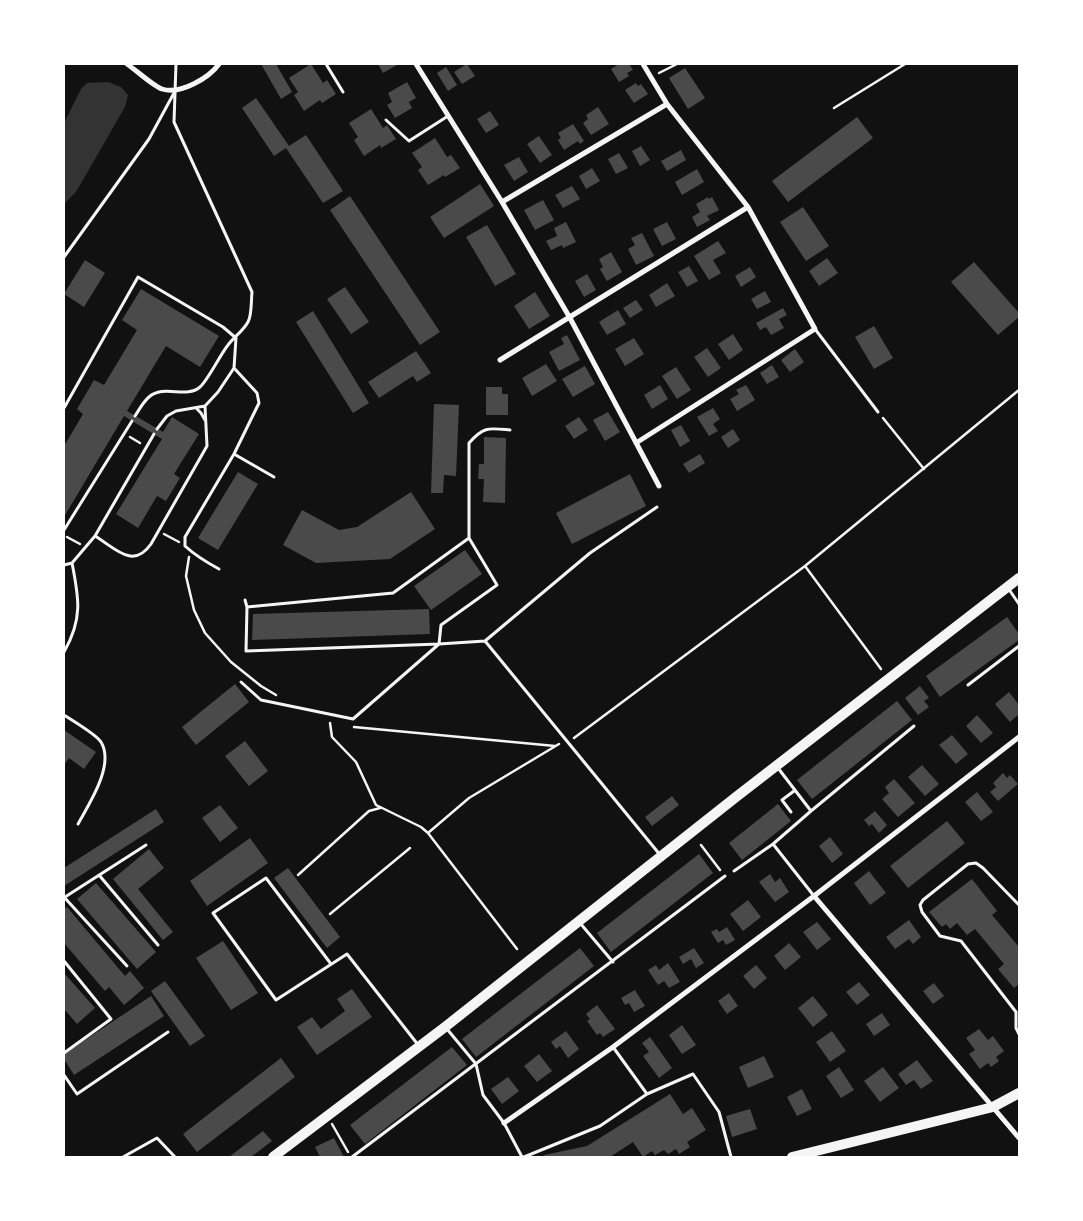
<!DOCTYPE html>
<style>
body{margin:0}
#map{position:relative;width:1083px;height:1221px;overflow:hidden;background:#111;font-family:"Noto Sans",sans-serif}
canvas{display:block}
.frame{position:absolute;inset:0;border:65px solid #fff;pointer-events:none}
</style>
<div id="map">
<canvas width="1083" height="1221"></canvas>
<div class="frame"></div>
</div>
<script>
const g = document.querySelector('canvas').getContext('2d');
g.lineJoin = 'round';
function paint(path, color) { g.fillStyle = color; g.fill(path, 'evenodd'); }
function trace(path, color, width, dash) { g.strokeStyle = color; g.lineWidth = width; g.lineCap = dash ? 'butt' : 'round'; g.setLineDash(dash || []); g.stroke(path); }
const water = new Path2D(`
 M108,82l13,5 7,8 -3,12 -49,85 -12,12v-81l17,-34 6,-6z`);
const building = new Path2D(`
 M261,64h15l16,28 -11,7z
 M311,64l12,19 4,-3 9,14 -14,9 -2,-3 -16,11 -10,-16 4,-3 -9,-14z
 M378,64h19v1l-14,8z
 M467,64l8,12 -13,8 -8,-12z
 M619,64h10l4,6 -6,3 2,3 -10,6 -8,-13z
 M446,67l11,18 -9,6 -11,-18z
 M685,68l20,30 -17,11 -19,-31z
 M407,82l9,16 -7,4 3,6 -17,10 -8,-13 5,-3 -4,-9z
 M636,83l2,3 3,-2 7,10 -14,9 -9,-13z
 M256,98l33,48 -15,10 -32,-48z
 M598,107l11,17 -18,11 -8,-12 5,-4 -2,-4z
 M371,109l12,19 4,-3 9,14 -15,9 -1,-3 -16,11 -10,-16 4,-3 -9,-14z
 M490,111l9,14 -13,8 -9,-14z
 M857,117l16,21 -85,64 -16,-21z
 M573,124l11,17 -4,3 -2,-3 -14,9 -6,-10 3,-2 -3,-5z
 M306,135l37,56 -20,12 -37,-55z
 M539,136l13,19 -12,8 -13,-19z
 M435,138l12,19 4,-2 9,13 -15,9 -1,-2 -16,10 -10,-15 4,-3 -10,-14z
 M641,146l9,14 -10,6 -8,-15z
 M681,150l5,10 -19,11 -6,-10z
 M619,153l9,15 -12,6 -8,-15z
 M519,157l9,15 -14,9 -10,-16z
 M592,168l8,13 -14,8 -7,-13z
 M697,169l7,13 -22,13 -7,-13z
 M480,184l14,22 -50,32 -14,-21z
 M572,186l8,13 -17,9 -8,-13z
 M350,196l90,136 -20,13 -90,-135z
 M708,197l1,2 3,-2 7,13 -12,6 3,4 -13,7 -5,-10 8,-5 -4,-8z
 M543,200l11,20 -19,10 -11,-20z
 M803,207l26,39 -23,15 -26,-39z
 M566,222l10,20 -13,6 -1,-3 -11,5 -5,-9 11,-5 -3,-8z
 M667,222l9,17 -14,7 -9,-17z
 M487,225l29,49 -21,12 -29,-49z
 M642,233l12,23 -18,9 -8,-16 7,-4 -4,-7z
 M718,241l8,12 -13,7 8,13 -12,7 -15,-24z
 M611,252l11,20 -15,9 -7,-12 3,-2 -4,-8z
 M827,258l11,15 -19,13 -10,-15z
 M85,260l20,13 -21,34 -20,-13z
 M974,262l45,51v4l-21,18 -47,-53z
 M689,266l9,15 -11,6 -9,-15z
 M750,267l6,10 -15,10 -6,-11z
 M587,274l9,16 -12,7 -9,-16z
 M667,283l8,13 -19,11 -7,-12z
 M345,287l24,35 -18,12 -24,-35z
 M141,289l78,47 -19,31 -34,-21 -39,65 36,21 9,-15 27,17 -25,40 6,4 -14,23 -9,-5 -19,32 -22,-14 46,-75 -38,-23 -60,101v-71l19,-32 -6,-5 17,-29 10,5 33,-55 -15,-10z
 M765,291l6,11 -14,7 -6,-10z
 M535,292l15,24 -21,13 -15,-23z
 M636,300l7,10 -13,8 -7,-10z
 M783,308l4,7 -8,4 5,9 -13,7 -5,-8 -6,3 -4,-7z
 M618,310l8,14 -19,11 -8,-13z
 M313,311l56,92 -16,10 -57,-91z
 M874,326l19,32 -19,11 -19,-32z
 M733,334l10,16 -14,10 -11,-16z
 M567,335l13,25 -21,11 -10,-19 15,-8 -3,-6z
 M634,338l10,16 -19,12 -10,-17z
 M707,348l14,20 -13,9 -14,-20z
 M795,349l9,13 -14,10 -9,-12z
 M416,351l15,22 -14,9 -4,-6 -34,22 -11,-16z
 M546,364l11,17 -25,15 -10,-18z
 M772,365l7,12 -12,7 -7,-11z
 M585,366l10,18 -22,13 -11,-18z
 M676,367l15,23 -14,9 -15,-23z
 M660,385l8,14 -16,10 -8,-14z
 M746,385l9,15 -18,11 -7,-12 9,-5 -3,-4z
 M486,387h16v7h6v21h-22z
 M434,404l25,1 -3,71 -12,-1 -1,18h-12z
 M713,408l7,11 -7,5 5,7 -9,5 -12,-19z
 M608,412l12,20 -15,9 -12,-21z
 M579,417l9,13 -14,9 -9,-13z
 M681,425l9,16 -10,6 -9,-17z
 M733,429l7,11 -12,8 -7,-11z
 M484,437l22,1 -1,65 -22,-1 1,-23h-6l1,-15h5z
 M700,454l5,9 -16,10 -6,-9z
 M238,472l20,12 -40,66 -20,-12z
 M630,474l16,32 -74,38 -16,-31z
 M411,492l24,37 -45,30 -74,4 -33,-18 19,-35 37,20 18,-3z
 M465,550l17,24 -51,36 -17,-24z
 M429,609l1,25 -178,6 1,-26z
 M1007,617l12,17v6l-79,57 -14,-21z
 M235,684l14,18 -53,43 -14,-18z
 M920,686l9,12 -5,3 5,6 -11,8 -13,-17z
 M1009,692l10,13v9l-9,8 -15,-18z
 M897,701l15,19 -100,79 -15,-19z
 M977,715l16,18 -12,10 -15,-17z
 M64,730l32,22 -12,17 -15,-11 -5,7z
 M952,735l16,19 -12,10 -17,-19z
 M245,741l23,30 -19,15 -24,-30z
 M922,765l17,19 -14,12 -17,-19z
 M1003,773l4,5 3,-3 8,9 -20,17 -8,-9 6,-5 -3,-4z
 M894,779l21,24 -17,14 -16,-18 7,-6 -4,-6z
 M977,792l16,20 -12,9 -16,-19z
 M672,796l7,9 -27,21 -7,-9z
 M778,804l13,17 -49,39 -13,-17z
 M220,805l18,23 -18,14 -18,-24z
 M156,809l8,13 -100,64v-18z
 M875,811l12,14 -8,8 -7,-9 -3,2 -5,-6z
 M947,821l18,22 -57,45 -18,-22z
 M830,837l13,17 -11,9 -13,-17z
 M250,838l18,25 -61,43 -17,-25z
 M149,849l15,19 -26,21 35,43 -10,8 -50,-61z
 M699,854l14,19 -102,79 -14,-19z
 M288,868l52,69 -13,11 -53,-70z
 M869,871l17,22 -16,12 -16,-22z
 M770,874l5,8 5,-4 9,14 -14,10 -16,-20z
 M972,879l25,32 -5,4 27,32v37l-5,4 -16,-19 6,-5 -29,-35 -8,6 -10,-12 -7,6 -4,-5 -4,3 -13,-15z
 M96,883l60,69 -19,17 -60,-70z
 M748,900l13,17 -18,14 -13,-17z
 M67,907l58,69 5,-5 14,17 -20,17 -15,-18 -4,4 -41,-48v-34z
 M909,920l12,17 -8,7 -4,-5 -14,10 -9,-12z
 M817,922l14,17 -14,11 -14,-18z
 M727,927l8,13 -9,5 -3,-5 -5,3 -7,-11 6,-3 2,3z
 M223,941l35,52 -27,17 -35,-52z
 M789,943l12,14 -16,13 -11,-14z
 M580,948l14,18 -118,91 -14,-18z
 M694,948l10,15 -8,5 -5,-9 -8,5 -4,-7z
 M668,963l12,19 -11,6 -5,-7 -6,4 -10,-15 8,-5 3,5z
 M756,965l11,13 -13,11 -11,-13z
 M64,973l31,35 -18,16 -13,-15z
 M165,981l40,55 -15,10 -39,-55z
 M859,982l11,13 -13,10 -11,-13z
 M934,983l10,13 -11,8 -10,-13z
 M352,989l20,28 -55,38 -20,-28 15,-10 9,12 24,-18 -8,-12z
 M635,990l10,16 -11,6 -5,-9 -4,2 -4,-7z
 M729,993l9,13 -11,8 -9,-13z
 M151,996l13,20 -90,59 -10,-16v-5z
 M813,996l15,19 -15,12 -15,-19z
 M597,1005l18,24 -12,8 -3,-4 -3,2 -10,-14 3,-2 -4,-5z
 M882,1013l8,12 -16,11 -8,-12z
 M682,1025l14,20 -14,9 -13,-19z
 M979,1029l9,11 5,-4 11,15 -8,6 3,4 -8,6 -3,-4 -8,6 -11,-15 6,-4 -9,-12z
 M566,1031l13,18 -11,9 -8,-12 -4,3 -5,-7z
 M832,1031l14,20 -16,11 -14,-20z
 M650,1037l22,31 -13,10 -16,-22 6,-4 -7,-9z
 M452,1047l15,18 -102,79 -15,-19z
 M539,1054l13,17 -15,11 -13,-16z
 M764,1056l10,21 -26,11 -9,-21z
 M281,1058l14,19 -98,75 -14,-18z
 M917,1060l16,21 -12,8 -7,-9 -8,5 -8,-11z
 M839,1067l15,23 -13,8 -15,-22z
 M883,1067l16,21 -19,14 -16,-21z
 M508,1077l11,14 -17,13 -11,-15z
 M802,1089l10,20 -15,7 -10,-19z
 M670,1094l13,20 9,-6 14,22 -19,12 3,5 -11,7 -3,-5 -8,5 -4,-4 -9,5 -3,-4 -9,6 -10,-15 -23,15h-66v-2l43,-9z
 M750,1109l7,20 -25,8 -6,-21z
 M263,1131l9,10 -21,16h-22z
 M334,1138l10,19h-24l-5,-10z`);
const path = new Path2D(`
 M659,73l18,-9
 M834,108l71,-44
 M883,418l41,51
 M130,437l10,6
 M164,534l15,8
 M67,537l13,7
 M189,557l-3,19 8,34 11,23 26,29 30,24 15,9
 M805,566l76,103
 M330,723l2,14 24,25 20,43 45,22 7,6 89,116
 M354,727l201,19
 M574,738l231,-172 214,-176
 M428,833l41,-35 90,-54
 M701,845l19,25
 M298,875l71,-64 11,-3
 M330,914l80,-66
 M332,1124l16,28`);
const service = new Path2D(`
 M326,64l17,28
 M386,120l23,21 39,-25
 M64,257l85,-118 25,-46
 M815,329l63,83
 M64,408l74,-131 85,50 13,11
 M197,409l4,4 4,7
 M135,416c4,-6 8,-14 14,-19 15,-13 37,2 51,-10 8,-7 20,-32 28,-42 6,-8 15,-14 20,-23 4,-7 3,-21 4,-30l-78,-170 2,-58
 M157,429l10,-13 9,-5 29,-5 13,-14 16,-24 2,-30
 M234,454l40,23
 M657,507l-67,46 -105,88 176,215
 M64,530l68,-109
 M95,536l59,-102
 M469,538v-95c15,-17 20,-15 41,-13
 M64,565l8,-2 23,-27c20,12 38,34 56,8l56,-98 -2,-40
 M219,569c-13,-7 -23,-13 -34,-23v-9l49,-83 25,-51 -2,-10 -23,-25
 M1008,588l11,16
 M245,600l2,7
 M64,652c19,-33 15,-54 8,-89
 M241,682l20,18 92,19 86,-75 2,-19 56,-40 -28,-47 -76,55 -146,14 -1,44 193,-7 46,-3
 M968,685l51,-39
 M64,715c8,5 33,20 37,27 14,23 -12,62 -23,82
 M778,768l33,43
 M791,812l-9,-12 12,-9
 M773,844l41,52
 M734,871l39,-27 38,-33 103,-85
 M99,875l59,70
 M64,897l63,69
 M65,897l81,-52
 M1019,905l-36,-37 -7,-5 -8,1 -45,36 -3,5 2,7 18,24 21,5 55,71v16l3,6
 M580,923l33,39
 M64,961l47,58 -47,34
 M331,964l-65,-86 -53,35 63,87 71,-46 72,92
 M447,1029l29,35 7,31 21,28 18,34
 M613,1047l34,47
 M64,1075l13,19 91,-62
 M123,1157l34,-19 18,19
 M352,1157l373,-281
 M524,1157l76,-31 47,-32 46,-20 26,38 12,45`);
const minor = new Path2D(`
 M127,64c9,6 26,22 35,25 18,6 47,-11 57,-25
 M416,64l86,138 68,116 89,168
 M502,202l165,-98
 M500,360l248,-153
 M636,443l179,-114 -67,-122 -81,-103 -24,-40
 M814,896l205,242
 M504,1123l109,-76 201,-151 205,-159`);
const primary = new Path2D(`
 M273,1157l172,-130 291,-230 283,-219
 M792,1157l201,-50 26,-14`);
paint(water, '#333');
paint(building, '#4a4a4a');
trace(path, '#f5f5f5', 2.5);
trace(service, '#f5f5f5', 3);
trace(minor, '#f5f5f5', 5);
trace(primary, '#f5f5f5', 10);
</script>
